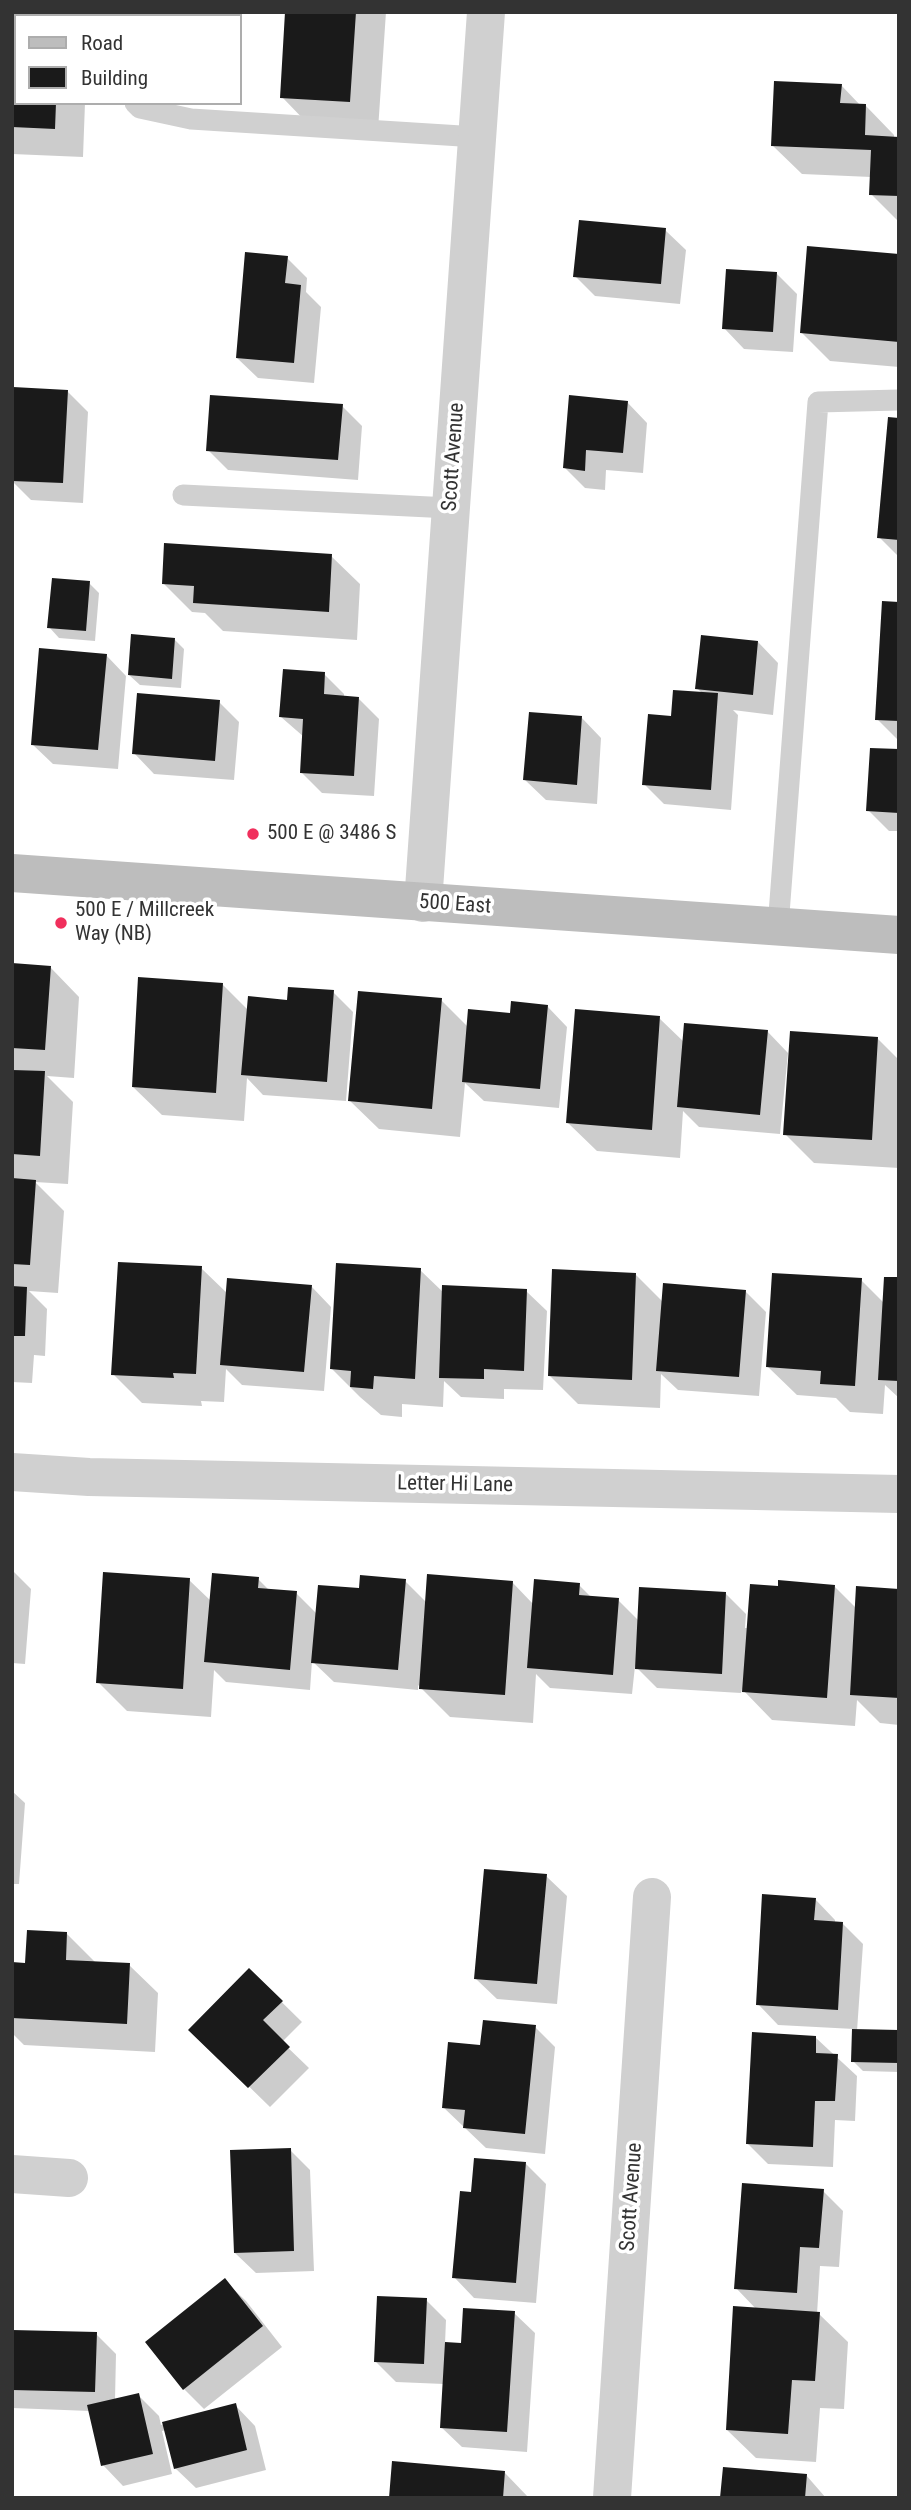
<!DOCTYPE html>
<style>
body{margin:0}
#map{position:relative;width:911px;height:2510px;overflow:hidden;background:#fff;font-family:"Roboto Condensed",sans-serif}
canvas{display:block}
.frame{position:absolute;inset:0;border:14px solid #333;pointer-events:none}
.legend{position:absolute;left:14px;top:14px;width:228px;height:91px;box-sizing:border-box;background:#fff;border:2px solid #adadad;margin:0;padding:9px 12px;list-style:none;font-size:21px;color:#333}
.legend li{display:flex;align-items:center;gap:14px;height:35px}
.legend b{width:35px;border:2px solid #adadad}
</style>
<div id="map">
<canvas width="911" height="2510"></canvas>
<div class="frame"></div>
<ul class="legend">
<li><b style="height:9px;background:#bdbdbd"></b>Road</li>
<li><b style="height:19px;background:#1a1a1a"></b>Building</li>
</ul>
</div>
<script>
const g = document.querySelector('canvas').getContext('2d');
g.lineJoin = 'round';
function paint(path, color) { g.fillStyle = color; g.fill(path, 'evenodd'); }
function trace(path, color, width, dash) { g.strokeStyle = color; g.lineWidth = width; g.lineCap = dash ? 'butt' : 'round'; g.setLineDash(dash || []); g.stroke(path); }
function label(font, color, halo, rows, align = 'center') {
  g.font = font + ' "Roboto Condensed",sans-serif'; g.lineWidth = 7; g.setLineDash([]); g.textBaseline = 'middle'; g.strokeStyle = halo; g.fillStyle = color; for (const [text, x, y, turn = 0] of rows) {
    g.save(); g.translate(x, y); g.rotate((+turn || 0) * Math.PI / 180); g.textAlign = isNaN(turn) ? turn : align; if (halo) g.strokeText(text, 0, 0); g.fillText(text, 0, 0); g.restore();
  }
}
const shadow = new Path2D(`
 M12,12h30v4h-26v87h69l-2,54 -71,-3z
 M287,12h99l-8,118 -68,-4 -28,-29z
 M841,85l20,21h5l28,29v3l5,1v83l-28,-28v-17l-69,-3 -29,-28z
 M665,230l21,20 -6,54 -85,-8 -20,-20z
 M899,256v111l-69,-6 -29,-29z
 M287,258l20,20 -1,14 15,15 -7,76 -56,-5 -21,-20z
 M776,273l21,21 -4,58 -49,-3 -20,-21z
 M15,389l53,3 20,20 -5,91 -52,-3 -19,-19z
 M627,402l20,21 -4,50 -37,-3 -1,20 -20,-2 -20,-20z
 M342,406l20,20 -4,54 -130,-10 -20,-20z
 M899,420v137l-20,-20z
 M331,556l29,28 -3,56 -134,-9 -18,-18 -13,-1 -29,-29z
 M89,583l10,10 -4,48 -36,-3 -10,-11z
 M899,604v137l-22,-22z
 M174,639l10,10 -3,39 -41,-3 -11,-10z
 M758,642l20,21 -5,52 -40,-5 5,5 -7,95 -67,-6 -20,-20 29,-66 30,-24 -6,-6z
 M106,655l20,21 -8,93 -65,-5 -21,-20z
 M324,674l20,20v4l15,1 20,20 -5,77 -52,-3 -20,-20 2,-36 -23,-20z
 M219,702l20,20 -5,58 -80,-6 -20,-21z
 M581,717l20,21 -4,66 -51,-4 -21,-20z
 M899,751v80h-10l-21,-21z
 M12,965l39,3 28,29 -5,81 -27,-2 26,26 -5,82 -33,-2 29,29 -6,82 -29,-2 18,18 -2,47 -11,-1 -2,28 -20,-1z
 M222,984l26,26 85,-18 20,20 -7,89 -83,-6 -16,-17 -3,43 -82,-6 -29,-28z
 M441,1000l27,27 79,-21 20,21 -8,81 -75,-7 -19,-18 -5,54 -81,-8 -29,-28z
 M659,1018l25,24 83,-11 21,22 -8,81 -81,-7 -16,-16 -3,47 -83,-7 -29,-28z
 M877,1038l22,22v108l-85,-5 -29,-29z
 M201,1268l27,26 83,-8 20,21 -7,84 -82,-6 -16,-16 -2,33 -23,-1 1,5 -60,-3 -29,-29z
 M420,1270l24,23 82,-2 21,20 -4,79 -39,-1v10l-43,-2 -17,-16 -1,26 -41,-3v13l-21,-2 -21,-18 -28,-28z
 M636,1275l27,27 83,-10 20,20 -7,84 -81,-6 -17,-16 -1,34 -82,-4 -28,-28z
 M899,1279v119l-14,-13 -2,29 -33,-2 -14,-14 -39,-3 -29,-28 93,-87 23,23z
 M12,1570l19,19 -6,75 -13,-1z
 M258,1579l11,11 27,3 21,21 44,-24 44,-9 22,22 85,-21 22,23 45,-20 13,13 26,2 21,21 86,-28 21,21 -1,14h3l87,-41 22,22 42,-19v135l-19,-2 -23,-23 -2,26 -83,-6 -30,-31 -1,4 -84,-5 -22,-22 -3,28 -82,-6 -14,-14 -3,49 -83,-6 -32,-32v5l-84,-8 -22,-21 -2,29 -84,-8 -12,-12 -3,47 -84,-6 -29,-29 91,-102 22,21z
 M12,1791l13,12 -6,81h-7z
 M546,1876l21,20 -10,108 -60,-5 -21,-20z
 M815,1899l20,21v3h7l21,21 -6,87 42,1v40l-36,-1 -10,-10 1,-32 -76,-4 -20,-21z
 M67,1934l29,29 33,2 29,28 -3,59 -131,-7 -12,-12v-69l15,1z
 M249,1970l53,52 -20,20 27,26 -39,39 -79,-77z
 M535,2027l20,20 -10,107 -59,-6 -43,-41 39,-60z
 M816,2038l41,38 -2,45 -20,-1 -2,47 -65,-3 -20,-20z
 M290,2150l20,20 4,101 -58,2 -21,-20z
 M526,2164l20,20 -10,119 -62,-5 -20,-21 18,-83z
 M823,2191l20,20 -4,56 -19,-1 -3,48h2l29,28 -4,67 -24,-1 -4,54 -60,-4 -29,-28 30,-120 -21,-22z
 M225,2281l21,20 36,46 -78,62 -20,-20z
 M426,2300l20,20 -1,24 18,1 51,-32 21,20 -8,119 -65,-5 -21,-20 3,-43 -48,-2 -21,-21z
 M12,2332l84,2 20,20 -1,46 23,-5 21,21 2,9 74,-20 20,21 11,44 -70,18 -21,-20 -9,-38 -4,1 10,43 -49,12 -20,-21 -13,-54 -78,-3z
 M505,2473l24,25h-138z
 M806,2475l20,23h-104z`);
const building = new Path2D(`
 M285,12h71l-6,90 -70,-4z
 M12,15h4v88h40l-1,26 -43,-2z
 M774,81l68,3 -2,19 26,1 -1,31 34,2v59l-30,-1 2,-45 -100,-4z
 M579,220l87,8 -5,56 -88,-7z
 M807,246l92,8v88l-99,-9z
 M245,252l43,4 -3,27 16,2 -7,78 -58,-5z
 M726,269l51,3 -4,60 -51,-3z
 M13,387l55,3 -5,93 -51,-2z
 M210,395l133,9 -5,56 -132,-9z
 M569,395l59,6 -5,52 -37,-3 -1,21 -22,-3z
 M888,417l11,1v122l-22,-2z
 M164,543l168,11 -3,58 -136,-9 1,-17 -32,-2z
 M52,578l38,3 -4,50 -39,-3z
 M882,601l17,1v119l-24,-1z
 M131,634l44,4 -3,41 -44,-4z
 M701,635l57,6 -5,54 -58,-6z
 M39,648l68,6 -9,96 -67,-5z
 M283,669l42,3 -1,22 35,3 -5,79 -54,-3 3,-54 -24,-2z
 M673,690l45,3 -7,97 -69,-5 6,-71 23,2z
 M137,693l83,7 -5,61 -83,-7z
 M529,712l53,4 -5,69 -54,-5z
 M870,748l29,1v64l-33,-2z
 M12,963l39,3 -6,84 -33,-2z
 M138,977l85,6 -7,110 -84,-6z
 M288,987l46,3 -7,92 -86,-7 7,-79 39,4z
 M358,991l84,7 -10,111 -84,-8z
 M511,1001l37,4 -8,84 -78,-7 6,-73 42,4z
 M575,1009l85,7 -8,114 -86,-7z
 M684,1023l84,7 -8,85 -83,-8z
 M790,1031l88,6 -6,103 -89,-5z
 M12,1070l33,1 -5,85 -28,-2z
 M12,1178l24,2 -6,85 -18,-1z
 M118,1262l84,4 -6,108 -23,-1 1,5 -63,-3z
 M336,1263l85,5 -6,111 -41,-3 -1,13 -23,-2 1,-16 -21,-2z
 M552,1269l84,4 -4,107 -84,-4z
 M772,1273l90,5 -7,108 -35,-2 1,-13 -55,-4z
 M884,1277h15v104l-21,-1z
 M227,1278l85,7 -8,87 -84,-7z
 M663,1283l83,7 -7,87 -83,-6z
 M442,1285l85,4 -3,82 -40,-2v10l-45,-1z
 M12,1286l15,1 -2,49h-13z
 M103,1572l87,6 -7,111 -87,-6z
 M212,1573l47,4 -1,11 39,3 -7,79 -86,-8z
 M427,1574l86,7 -8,114 -86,-6z
 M360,1575l46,4 -8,91 -87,-7 7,-78 41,3z
 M534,1579l46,4 -1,12 40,3 -6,77 -86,-7z
 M778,1580l57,5 -8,113 -85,-6 8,-108 28,2z
 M856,1586l43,3v109l-49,-3z
 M639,1587l87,5 -4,82 -87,-5z
 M484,1869l63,5 -10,110 -63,-5z
 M762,1894l54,4 -2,22 29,2 -5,88 -82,-5z
 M27,1930l40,2 -1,28 64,3 -3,61 -115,-6v-56l13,1z
 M249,1968l34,33 -20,19 27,27 -42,41 -60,-58z
 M483,2020l53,5 -11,109 -62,-6 2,-18 -23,-2 6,-66 32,3z
 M852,2029l47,1v33l-48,-1z
 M752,2032l64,4v17l22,1 -3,47h-20l-2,46 -67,-3z
 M291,2148l3,103 -60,2 -4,-103z
 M474,2158l52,4 -10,121 -64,-5 8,-87 11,1z
 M742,2183l82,6 -5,59 -19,-1 -3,46 -63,-4z
 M225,2278l38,48 -80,64 -38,-48z
 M377,2296l50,2 -3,66 -50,-2z
 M733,2306l87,6 -5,69 -23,-1 -4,54 -62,-4z
 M463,2308l52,3 -8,121 -67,-4 5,-86 16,1z
 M12,2330l85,2 -2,60 -83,-2z
 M139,2393l14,61 -52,12 -14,-61z
 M236,2403l11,47 -73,19 -12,-47z
 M392,2461l113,10 -2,27h-114z
 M723,2467l84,7 -2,24h-85z`);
const lane = new Path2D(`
 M102,12l1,4
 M135,103l5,5 51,11 286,18
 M183,495l267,13
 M778,927l40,-525 81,-2`);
const street = new Path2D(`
 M423,903l63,-891
 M12,1472l77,5 810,17
 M12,2174l57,4
 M612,2498l40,-601`);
const secondary = new Path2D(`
 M12,873l887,62`);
const markers = [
 [253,834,7,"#f02f5c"],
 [61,923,7,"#f02f5c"]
];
const streetNames = [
 ["Scott Avenue",454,457,-86],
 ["500 East",455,905,4],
 ["Letter Hi Lane",455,1485,1],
 ["Scott Avenue",632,2197,-86]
];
const poiNames = [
 ["500 E @ 3486 S",267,834],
 ["500 E / Millcreek",75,911],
 ["Way (NB)",75,935]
];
paint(shadow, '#0003');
paint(building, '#1a1a1a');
trace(lane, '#d0d0d0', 21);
trace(street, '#d0d0d0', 38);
trace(secondary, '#bdbdbd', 38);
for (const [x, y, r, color] of markers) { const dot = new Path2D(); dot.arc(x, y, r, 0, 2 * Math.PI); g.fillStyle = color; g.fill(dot); trace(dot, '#fff', 2.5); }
label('21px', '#333', '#fff', streetNames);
label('21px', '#333', '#fff', poiNames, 'left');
</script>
